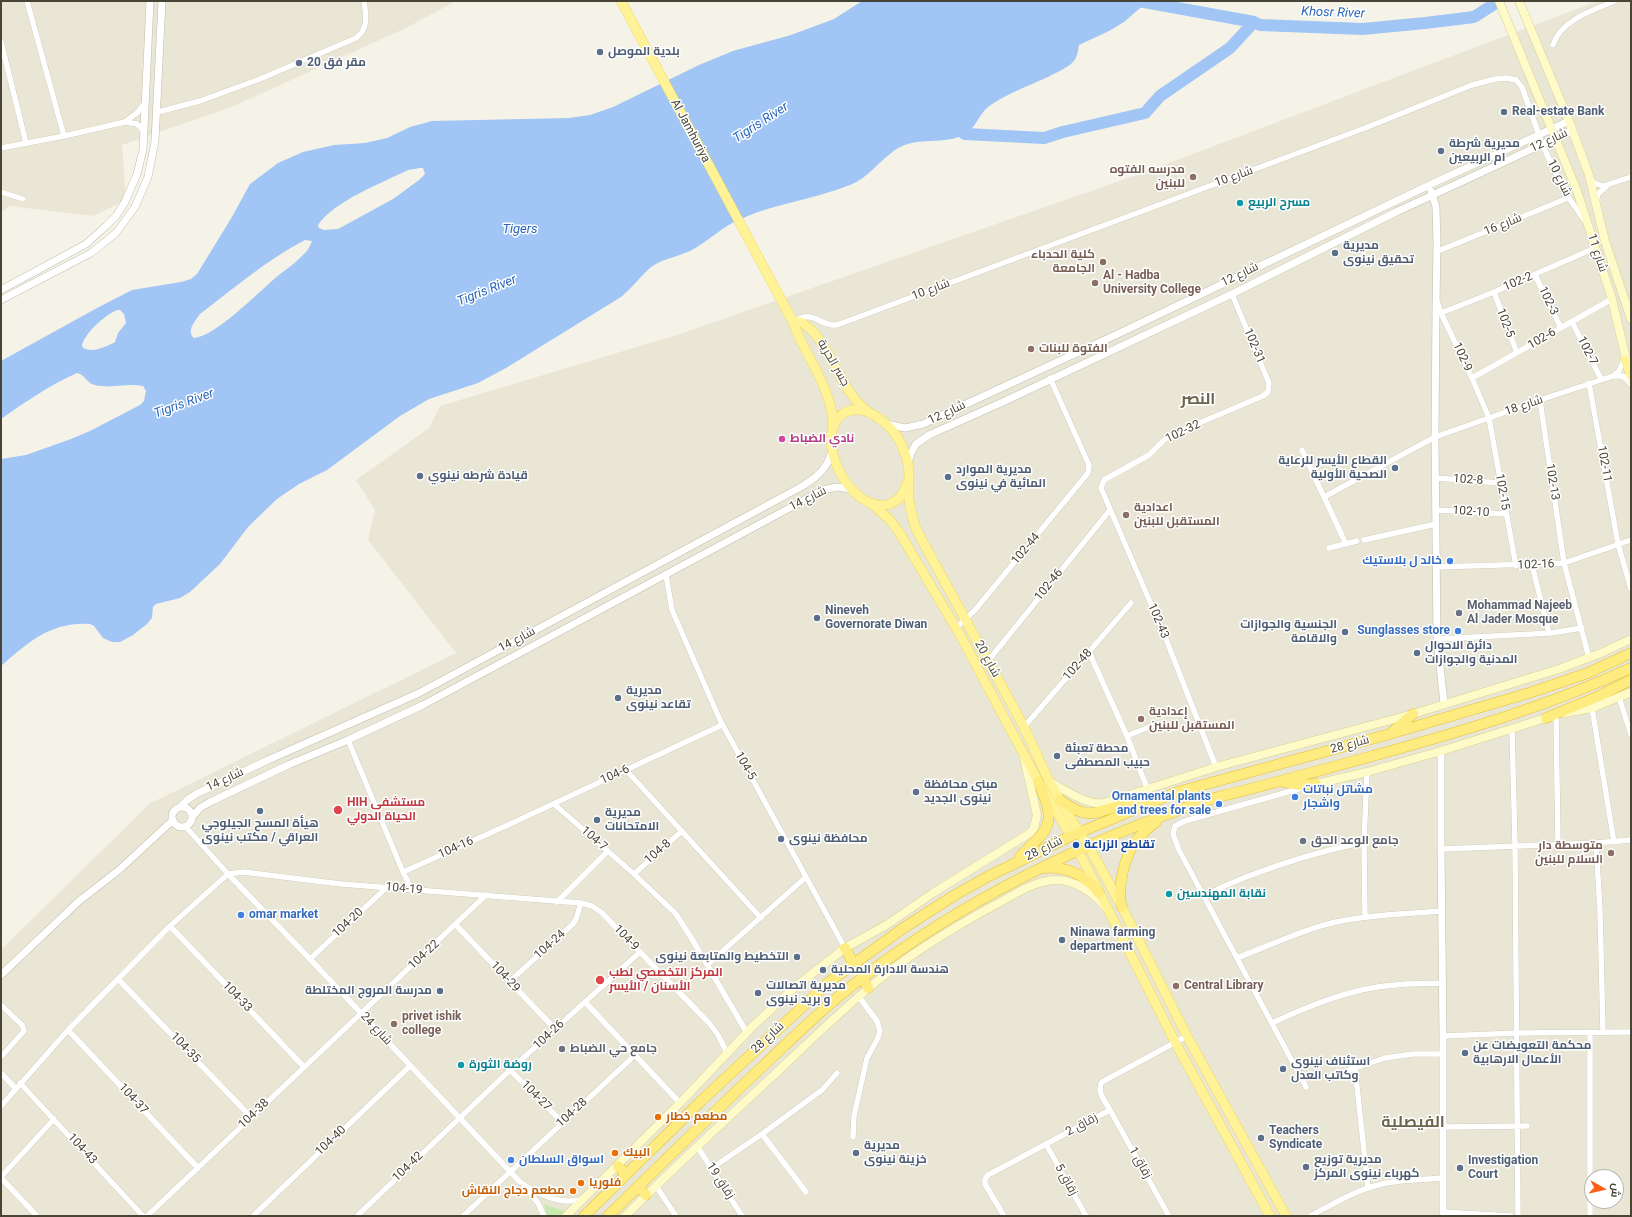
<!DOCTYPE html>
<meta charset="utf-8">
<style>
body{margin:0}
#map{position:relative;width:1632px;height:1217px;overflow:hidden;background:#f5f3e8;font-family:Roboto,Cairo,sans-serif}
canvas{display:block}
.frame{position:absolute;inset:0;border:2px solid #494536;pointer-events:none}
.north{position:absolute;left:1584px;top:1169px;width:40px;height:40px;box-sizing:border-box;background:#fff;border:1px solid #b6b5af;border-radius:50%;rotate:98deg;font-size:11px;font-weight:700;line-height:16px;text-align:center;color:#494536}
.north::after{content:'';display:block;margin:auto;width:14px;height:18px;background:#ff5e15;clip-path:polygon(50% 0,100% 100%,50% 72%,0 100%)}
</style>
<div id="map">
<canvas width="1632" height="1217"></canvas>
<div class="frame"></div>
<div class="north">ش</div>
</div>
<script>
const g = document.querySelector('canvas').getContext('2d');
g.lineJoin = 'round';
function paint(path, color) { g.fillStyle = color; g.fill(path, 'evenodd'); }
function trace(path, color, width, dash) { g.strokeStyle = color; g.lineWidth = width; g.lineCap = dash ? 'butt' : 'round'; g.setLineDash(dash || []); g.stroke(path); }
function label(font, color, halo, rows, align = 'center') {
  g.font = font + ' Roboto,Cairo,sans-serif'; g.lineWidth = 3; g.setLineDash([]); g.textBaseline = 'middle'; g.strokeStyle = halo; g.fillStyle = color; for (const [text, x, y, turn = 0] of rows) {
    g.save(); g.translate(x, y); g.rotate((+turn || 0) * Math.PI / 180); g.textAlign = isNaN(turn) ? turn : align; if (halo) g.strokeText(text, 0, 0); g.fillText(text, 0, 0); g.restore();
  }
}
const residential = new Path2D(`
 M1,1h455l-50,27 -172,78 -112,39 4,55 -33,16 -84,-10 -8,7z
 M1598,1h33v1215h-1630v-266l148,-146 307,-151 -88,-113 7,-30 -19,-30 73,-52 11,-22 240,-72 457,-159zM1592,1177h24v24h-24z`);
const green = new Path2D(`
 M544,1204l34,12h-31z`);
const water = new Path2D(`
 M862,1h286l-24,21 -15,9 -30,14c-1,7 -2,14 -8,19 -6,5 -16,9 -23,13 -20,9 -42,17 -60,30 -9,7 -12,21 -23,27 -20,12 -48,1 -70,16 -16,11 -27,28 -45,35 -35,14 -73,18 -107,33 -19,7 -33,22 -51,32 -13,7 -30,8 -42,18 -10,9 -18,20 -29,29l-115,71 -28,15 -49,16 -29,17 -73,54 -28,14 -22,15 -29,28 -28,37 -30,28 -10,6 -24,6 -3,3 -1,11 -5,6 -14,11 -13,7h-8l-9,-4 -9,-12 -4,-2c-40,-2 -61,18 -89,42v-207l25,-4 45,-16 19,-8 50,-26 4,-4 2,-10 -3,-5c-17,-3 -32,3 -48,-1 -8,-1 -9,-10 -18,-12 -27,12 -52,29 -76,46v-58l96,-53 35,-18 49,-8 10,-3 6,-5 35,-57 18,-33 28,-21 25,-11 31,-7 31,-2 22,-5 23,-11 22,-6 137,-3 21,-3 23,-8 86,-42 34,-14 58,-16 43,-16zM420,168h3l2,6 -6,6 -26,19 -55,30 -14,1 -5,-2 -1,-3c16,-24 64,-42 90,-55zM305,240l7,1c-2,5 -4,10 -8,13 -9,10 -21,17 -31,26 -16,14 -59,57 -79,58 -8,-7 1,-17 6,-24 34,-26 67,-54 105,-74zM117,310h3l4,4 2,9 -8,10 -3,9c-9,5 -22,11 -32,6l-1,-3c4,-13 22,-29 35,-35z`);
const river = new Path2D(`
 M1139,1l115,21 6,3 103,4 62,-6 49,-6 25,-16
 M951,125l14,9 79,4 19,-6 82,-19 15,-17 70,-48 24,-26`);
const minor = new Path2D(`
 M27,1l37,135
 M1,42l25,101
 M1553,45c8,-25 40,-35 62,-44
 M158,112l42,-11 60,-22 96,-41c13,-10 10,-22 8,-37
 M125,122l13,-10 7,-9
 M1,148l63,-12 61,-14 12,2 7,7
 M1592,180l2,3 9,3 28,-9
 M1,192l22,7
 M1596,202l2,-8 8,-7
 M1438,251l130,-53
 M1535,275l26,53
 M1494,292l23,61
 M1437,301l4,12 31,65 17,40 27,148
 M1441,313l53,-21 101,-44
 M795,321c19,-12 26,6 42,4l528,-197 107,-43 23,-6 11,-1 10,2 6,7 20,57 21,45 21,31
 M1572,322l29,57
 M1613,376l6,-5 5,-12
 M1472,378l140,-79
 M1589,383l29,161 13,45
 M1540,400l24,163 25,95
 M1302,450l44,94
 M1436,478l64,5
 M1324,497l111,-60 105,-37 73,-24h10l8,8
 M1436,510l70,4
 M1364,540l72,-16
 M1329,548l28,-7
 M1532,565l17,68
 M1437,567l127,-4 67,-23
 M666,575l6,35 48,110 125,228
 M956,628l19,-18 113,-137 1,-8 -39,-87
 M1437,639l114,-6 31,-5
 M1089,652l38,84 20,52
 M988,661l122,-151
 M1619,697l12,38
 M1592,708l22,134
 M1556,715l2,129
 M1024,727l107,-124
 M1512,729l3,117 3,370
 M1127,736l27,-11
 M348,740l55,132 9,18
 M1216,767l-50,-128 -65,-151 3,-8 45,-25 15,-15 7,-5 92,-39 5,-4 1,-9 -37,-89
 M626,770l135,148
 M1302,788l-117,33 -10,5 -2,8 6,16 127,237
 M554,804l80,70 42,40 16,25 55,94
 M185,826l43,48 82,85 210,223c17,12 42,24 63,17
 M1596,843l4,68 3,121
 M1441,849l155,-6 35,-3
 M403,872l105,-47 214,-100
 M634,874l48,-43
 M1204,897c13,-9 28,-14 42,-20 41,-16 76,-26 118,-35
 M557,902l51,-51
 M1365,916l-1,-74 3,-70
 M456,925l99,104
 M170,926l134,141
 M1237,958c32,-12 71,-31 104,-37 33,-7 67,-7 100,-10
 M310,959l76,-71
 M707,965l99,-88
 M118,979l133,138
 M509,982l64,-58 3,-5 5,-16
 M585,1002l95,101
 M1,1005l21,20 2,6 -23,26
 M1272,1023c39,-18 80,-35 123,-38 15,-2 31,-1 47,-2
 M68,1030l130,138
 M1590,1032v184
 M1443,1036l74,-3 114,-1
 M1355,1068l13,120
 M510,1070l52,52
 M1,1073l15,16
 M1331,1076l54,-18 28,-4h30
 M20,1083l123,133
 M1,1106l67,-76 102,-104 58,-52 15,-2 98,12 240,19 11,3 9,6 109,112 8,11 9,18
 M1110,1110l59,106
 M1442,1127l85,-1
 M762,1134l44,58
 M853,1137l1,-21 13,-58 11,-20 2,-7 -3,-10 -18,-24
 M1046,1144l40,72
 M697,1146l45,70
 M712,1168l50,-34 60,-44 15,-17
 M1,1177l53,-58
 M1,1178l36,38
 M656,1186l20,30
 M526,1188l12,15 6,13
 M1443,1212l68,4
 M147,1216l339,-321
 M253,1216l157,-150
 M357,1216l153,-146 129,-117
 M463,1216l172,-161
 M1004,1216l-19,-32v-5l3,-4 122,-65c-5,-9 -14,-19 -8,-28l85,-46
 M1310,1216c22,-11 44,-25 68,-31 21,-6 43,-5 65,-7`);
const tertiary = new Path2D(`
 M1431,191l5,16 1,35 -1,64 -1,131 2,202 7,64
 M1,290l85,-46 20,-18 10,-10 9,-14 12,-28 6,-24 7,-149
 M1,300l90,-47 25,-20 19,-26 13,-30 7,-36 7,-140
 M886,424l19,4 18,-4 199,-92 318,-152 129,-59
 M908,463l3,-10 5,-9 13,-9 76,-34 227,-107 164,-82 177,-82
 M1441,751v98l2,187v180
 M180,807l7,-7 9,-6 72,-34 151,-67 380,-205c16,-9 29,-19 33,-38
 M172 817a10 10 0 1 1 20 0a10 10 0 1 1-20 0Z
 M192,817l8,-9 10,-6 78,-37 60,-25 75,-35 400,-215 14,-3 15,2
 M1,975l78,-74 40,-31 54,-50`);
const secondary = new Path2D(`
 M1499,1l78,190 35,108 19,81
 M1519,1l50,120 20,54 16,66 26,78
 M1565,713l27,-5 39,-16
 M1049,781c14,8 38,25 55,22l112,-36 197,-53 146,-45 42,-16 30,-14
 M1316,784l51,-12 74,-21 111,-35
 M566,1216l114,-113 73,-77 42,-39 50,-39 43,-24 45,-31 97,-60 4,-5 3,-13 -13,-57
 M625,1216c49,-48 99,-95 149,-141 33,-31 66,-64 102,-93 35,-29 75,-53 115,-75 20,-10 41,-26 64,-27 19,-1 39,13 50,27`);
const primary = new Path2D(`
 M621,1l172,321c12,35 41,68 40,106
 M793,322h8c31,19 35,64 66,89
 M1625,360l6,14
 M908,481c-3,10 -8,19 -18,23 -40,12 -80,-70 -46,-91 9,-5 18,-4 26,0 23,11 37,34 39,59 0,9 -1,18 0,27 1,10 4,20 7,30l108,198 25,54 30,51 9,13 34,62 65,129 99,180
 M872,504l17,15 10,13 60,101 79,148 33,55
 M1078,850l97,192 95,174`);
const trunk = new Path2D(`
 M1546,718l53,-22 32,-16
 M1392,732l21,-18
 M1284,782l16,3 16,-1
 M1060,800c29,21 34,13 64,4 7,-2 15,-1 22,-1
 M1020,856c32,-29 36,-33 18,-75
 M1045,868c22,-2 40,7 54,25
 M1122,907c-6,-18 3,-50 13,-65 5,-7 13,-14 21,-20
 M845,948l8,15
 M862,977l6,11
 M618,1166l8,8
 M638,1187l8,8
 M584,1216l118,-116 127,-118 73,-53 53,-34 32,-18 84,-41 106,-44 209,-57 143,-42 59,-20 43,-20
 M608,1216c52,-51 103,-101 156,-151 32,-30 63,-61 98,-87 105,-80 227,-139 352,-180 58,-14 115,-30 173,-46 83,-23 166,-48 244,-84`);
const markers = [
 [600,52,4,"#5c6f8a"],
 [299,63,4,"#5c6f8a"],
 [1504,112,4,"#5c6f8a"],
 [1441,151,4,"#5c6f8a"],
 [1193,177,4,"#8d6e63"],
 [1240,203,4,"#0f9aa8"],
 [1335,253,4,"#5c6f8a"],
 [1103,262,4,"#8d6e63"],
 [1095,283,4,"#8d6e63"],
 [1031,349,4,"#8d6e63"],
 [782,439,4,"#d1479c"],
 [1395,468,4,"#5c6f8a"],
 [420,476,4,"#5c6f8a"],
 [948,477,4,"#5c6f8a"],
 [1126,515,4,"#8d6e63"],
 [1450,561,4,"#3f7fe0"],
 [1459,613,4,"#6b7280"],
 [817,618,4,"#5c6f8a"],
 [1458,631,4,"#3f7fe0"],
 [1345,632,4,"#5c6f8a"],
 [1417,653,4,"#5c6f8a"],
 [618,698,4,"#5c6f8a"],
 [1141,719,4,"#8d6e63"],
 [1057,756,4,"#5c6f8a"],
 [916,792,4,"#5c6f8a"],
 [1295,797,4,"#3f7fe0"],
 [1219,804,4,"#3f7fe0"],
 [338,810,5,"#e0444e"],
 [260,811,4,"#5c6f8a"],
 [597,820,4,"#5c6f8a"],
 [781,839,4,"#5c6f8a"],
 [1303,841,4,"#6b7280"],
 [1076,845,4,"#1a4fb4"],
 [1611,853,4,"#8d6e63"],
 [1169,894,4,"#0f9aa8"],
 [241,915,4,"#3f7fe0"],
 [1062,940,4,"#5c6f8a"],
 [797,957,4,"#5c6f8a"],
 [823,970,4,"#5c6f8a"],
 [600,980,5,"#e0444e"],
 [1176,986,4,"#8d6e63"],
 [440,991,4,"#5c6f8a"],
 [758,993,4,"#5c6f8a"],
 [394,1024,4,"#8d6e63"],
 [562,1049,4,"#6b7280"],
 [1465,1053,4,"#5c6f8a"],
 [461,1065,4,"#0f9aa8"],
 [1283,1069,4,"#5c6f8a"],
 [658,1117,4,"#e8710a"],
 [1261,1138,4,"#5c6f8a"],
 [615,1153,4,"#e8710a"],
 [856,1153,4,"#5c6f8a"],
 [511,1160,4,"#3f7fe0"],
 [1306,1167,4,"#5c6f8a"],
 [1460,1168,4,"#5c6f8a"],
 [581,1183,4,"#e8710a"],
 [573,1191,4,"#e8710a"]
];
const serviceNames = [
 ["بلدية الموصل",608,52],
 ["مقر فق 20",307,63],
 ["Real-estate Bank",1512,112],
 ["مديرية شرطة",1449,144],
 ["ام الربيعين",1449,158],
 ["مديرية",1343,246],
 ["تحقيق نينوى",1343,260],
 ["القطاع الأيسر للرعاية",1387,461,"right"],
 ["الصحية الأولية",1387,475,"right"],
 ["مديرية الموارد",956,470],
 ["المائية في نينوى",956,484],
 ["قيادة شرطه نينوي",428,476],
 ["Nineveh",825,611],
 ["Governorate Diwan",825,625],
 ["الجنسية والجوازات",1337,625,"right"],
 ["والاقامة",1337,639,"right"],
 ["دائرة الاحوال",1425,646],
 ["المدنية والجوازات",1425,660],
 ["مديرية",626,691],
 ["تقاعد نينوى",626,705],
 ["محطة تعبئة",1065,749],
 ["حبيب المصطفى",1065,763],
 ["مبنى محافظة",924,785],
 ["نينوى الجديد",924,799],
 ["مديرية",605,813],
 ["الامتحانات",605,827],
 ["هيأة المسح الجيلوجي",260,824,"center"],
 ["العراقي / مكتب نينوى",260,838,"center"],
 ["محافظة نينوى",789,839],
 ["Ninawa farming",1070,933],
 ["department",1070,947],
 ["التخطيط والمتابعة نينوى",789,957,"right"],
 ["هندسة الادارة المحلية",831,970],
 ["مديرية اتصالات",766,986],
 ["و بريد نينوى",766,1000],
 ["مدرسة المروج المختلطة",432,991,"right"],
 ["محكمة التعويضات عن",1473,1046],
 ["الأعمال الارهابية",1473,1060],
 ["استئناف نينوى",1291,1062],
 ["وكاتب العدل",1291,1076],
 ["Teachers",1269,1131],
 ["Syndicate",1269,1145],
 ["مديرية",864,1146],
 ["خزينة نينوى",864,1160],
 ["مديرية توزيع",1314,1160],
 ["كهرباء نينوى المركز",1314,1174],
 ["Investigation",1468,1161],
 ["Court",1468,1175]
];
const streetNames = [
 ["Al Jamhuriya",690,131,62],
 ["شارع 12",1549,141,-25],
 ["شارع 10",1234,177,-20],
 ["شارع 10",1559,178,63],
 ["شارع 16",1503,225,-22],
 ["شارع 11",1597,253,72],
 ["شارع 12",1240,275,-26],
 ["102-2",1518,282,-23],
 ["شارع 10",931,290,-21],
 ["102-3",1548,301,64],
 ["102-5",1505,323,69],
 ["102-6",1542,339,-30],
 ["102-31",1254,346,67],
 ["102-7",1587,351,63],
 ["102-9",1462,357,65],
 ["جسر الحرية",833,363,60],
 ["شارع 18",1524,406,-19],
 ["شارع 12",947,413,-25],
 ["102-32",1183,432,-26],
 ["102-11",1604,464,80],
 ["102-8",1468,480,4],
 ["102-13",1552,482,81],
 ["102-15",1502,492,80],
 ["شارع 14",808,499,-27],
 ["102-10",1471,512,4],
 ["102-44",1026,549,-50],
 ["102-16",1536,565,-2],
 ["102-46",1049,585,-51],
 ["102-43",1158,621,67],
 ["شارع 14",517,640,-28],
 ["شارع 20",987,659,61],
 ["102-48",1078,665,-49],
 ["شارع 28",1350,745,-15],
 ["104-5",745,766,61],
 ["104-6",615,775,-25],
 ["شارع 14",225,780,-25],
 ["104-7",594,839,41],
 ["104-16",456,848,-24],
 ["شارع 28",1044,849,-26],
 ["104-8",658,852,-41],
 ["104-19",404,889,5],
 ["104-20",348,923,-43],
 ["104-9",626,938,46],
 ["104-24",550,945,-42],
 ["104-22",424,955,-43],
 ["104-29",505,977,47],
 ["104-33",237,997,46],
 ["شارع 24",376,1029,47],
 ["104-26",549,1035,-43],
 ["شارع 28",768,1038,-43],
 ["104-35",185,1048,46],
 ["104-27",536,1096,45],
 ["104-37",133,1099,47],
 ["104-28",572,1113,-43],
 ["104-38",254,1114,-44],
 ["زقاق 2",1082,1125,-28],
 ["104-40",331,1141,-44],
 ["104-43",82,1149,47],
 ["زقاق 1",1140,1163,61],
 ["104-42",408,1167,-44],
 ["زقاق 5",1066,1180,61],
 ["زقاق 19",720,1181,57]
];
const educationNames = [
 ["مدرسه الفتوه",1185,170,"right"],
 ["للبنين",1185,184,"right"],
 ["كلية الحدباء",1095,255,"right"],
 ["الجامعة",1095,269,"right"],
 ["Al - Hadba",1103,276],
 ["University College",1103,290],
 ["الفتوة للبنات",1039,349],
 ["اعدادية",1134,508],
 ["المستقبل للبنين",1134,522],
 ["إعدادية",1149,712],
 ["المستقبل للبنين",1149,726],
 ["متوسطة دار",1603,846,"right"],
 ["السلام للبنين",1603,860,"right"],
 ["Central Library",1184,986],
 ["privet ishik",402,1017],
 ["college",402,1031]
];
const cultureNames = [
 ["مسرح الربيع",1248,203],
 ["نقابة المهندسين",1177,894],
 ["روضة الثورة",469,1065]
];
const hotelNames = [
 ["نادي الضباط",790,439]
];
const shopNames = [
 ["خالد ل بلاستيك",1442,561],
 ["Sunglasses store",1450,631],
 ["مشاتل نباتات",1303,790,"left"],
 ["واشجار",1303,804,"left"],
 ["Ornamental plants",1211,797],
 ["and trees for sale",1211,811],
 ["omar market",249,915,"left"],
 ["اسواق السلطان",519,1160,"left"]
];
const worshipNames = [
 ["Mohammad Najeeb",1467,606],
 ["Al Jader Mosque",1467,620],
 ["جامع الوعد الحق",1311,841],
 ["جامع حي الضباط",570,1049]
];
const healthNames = [
 ["HIH مستشفى",347,803],
 ["الحياة الدولي",347,817],
 ["المركز التخصصي لطب",609,973],
 ["الأسنان / الأيسر",609,987]
];
const transitNames = [
 ["تقاطع الزراعة",1084,845]
];
const foodNames = [
 ["مطعم خطار",666,1117],
 ["البيك",623,1153],
 ["فلوريا",589,1183],
 ["مطعم دجاج النقاش",565,1191,"right"]
];
const waterNames = [
 ["Khosr River",1333,13,2],
 ["Tigris River",761,123,-33],
 ["Tigers",520,230],
 ["Tigris River",487,291,-22],
 ["Tigris River",184,404,-20]
];
const districtNames = [
 ["النصر",1198,400],
 ["الفيصلية",1413,1123]
];
paint(residential, '#e9e6d6');
paint(green, '#c6ebaf');
paint(water, '#a1c5f5');
trace(river, '#a1c5f5', 12);
trace(minor, '#c1bdaa', 6);
trace(tertiary, '#c1bdaa', 8);
trace(secondary, '#d8d195', 9);
trace(primary, '#ebd860', 10);
trace(trunk, '#e6c130', 11);
trace(minor, '#fff', 5.5);
trace(tertiary, '#fff', 7);
trace(secondary, '#fffbc8', 8);
trace(primary, '#fff297', 9);
trace(trunk, '#ffec80', 10);
for (const [x, y, r, color] of markers) { const dot = new Path2D(); dot.arc(x, y, r, 0, 2 * Math.PI); g.fillStyle = color; g.fill(dot); trace(dot, '#fff', 1.5); }
label('bold 12px', '#4e5e75', '#fff', serviceNames, 'left');
label('12px', '#494536', '#fff', streetNames);
label('bold 12px', '#785e54', '#fff', educationNames, 'left');
label('bold 12px', '#0d838f', '#fff', cultureNames, 'left');
label('bold 12px', '#b23c85', '#fff', hotelNames, 'left');
label('bold 12px', '#366cbe', '#fff', shopNames, 'right');
label('bold 12px', '#5b616d', '#fff', worshipNames, 'left');
label('bold 12px', '#be3a42', '#fff', healthNames, 'left');
label('bold 12px', '#164399', '#fff', transitNames, 'left');
label('bold 12px', '#c56008', '#fff', foodNames, 'left');
label('italic 13px', '#2865bc', '#fff', waterNames);
label('bold 16px', '#6c654d', '#fff', districtNames);
</script>
